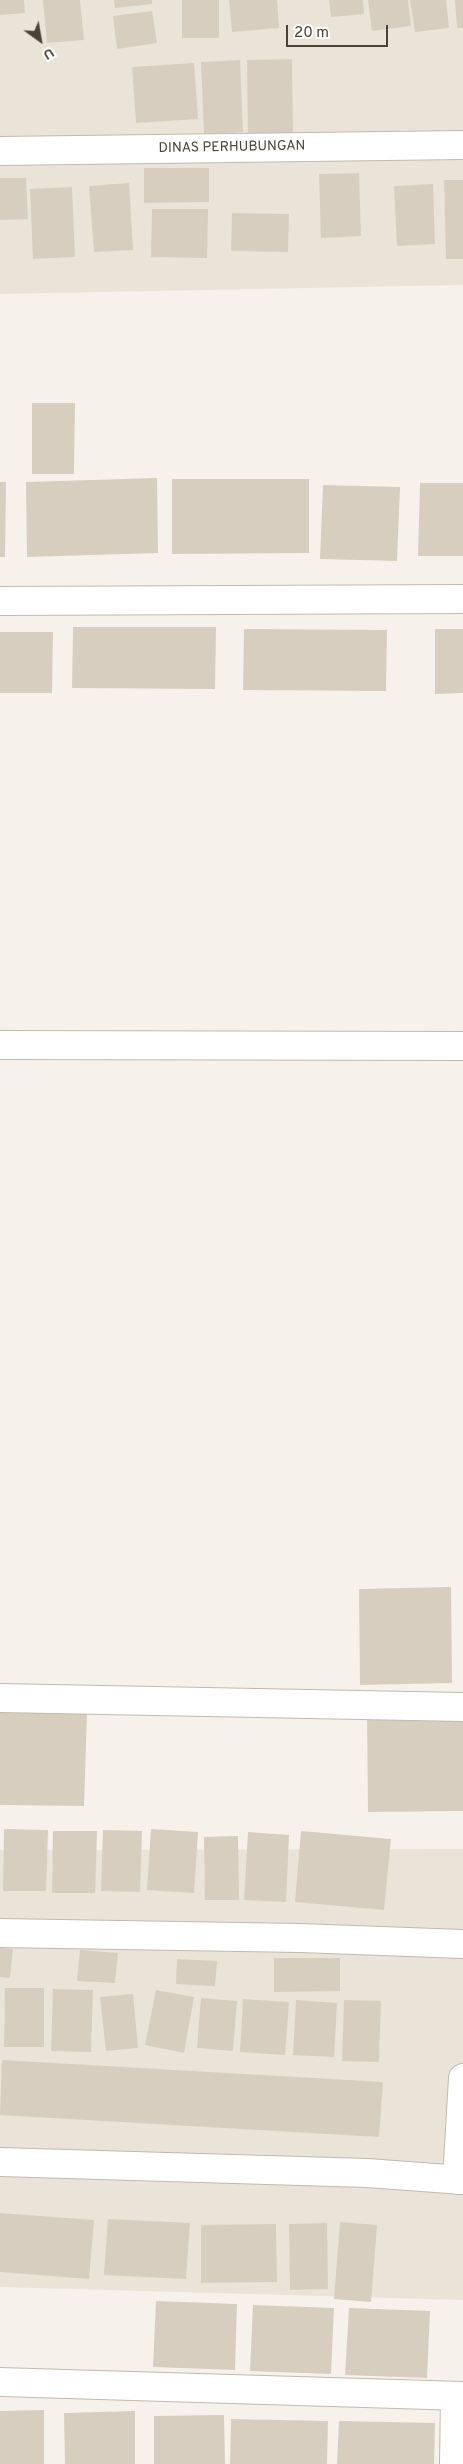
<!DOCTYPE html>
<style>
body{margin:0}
#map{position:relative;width:463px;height:2464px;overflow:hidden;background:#f6f2eb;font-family:Overpass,sans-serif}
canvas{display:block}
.north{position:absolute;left:15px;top:15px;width:50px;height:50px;-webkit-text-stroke:4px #fff;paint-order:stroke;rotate:148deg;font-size:14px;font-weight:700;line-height:20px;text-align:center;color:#4b4338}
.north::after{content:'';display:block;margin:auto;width:18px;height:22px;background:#4b4338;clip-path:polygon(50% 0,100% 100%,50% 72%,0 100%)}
.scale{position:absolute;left:286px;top:25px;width:102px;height:22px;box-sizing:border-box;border:2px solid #4b4338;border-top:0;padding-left:6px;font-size:15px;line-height:18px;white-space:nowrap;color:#4b4338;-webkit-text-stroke:4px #fff;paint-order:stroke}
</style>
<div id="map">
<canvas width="463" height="2464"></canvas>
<div class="north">U</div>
<div class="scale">20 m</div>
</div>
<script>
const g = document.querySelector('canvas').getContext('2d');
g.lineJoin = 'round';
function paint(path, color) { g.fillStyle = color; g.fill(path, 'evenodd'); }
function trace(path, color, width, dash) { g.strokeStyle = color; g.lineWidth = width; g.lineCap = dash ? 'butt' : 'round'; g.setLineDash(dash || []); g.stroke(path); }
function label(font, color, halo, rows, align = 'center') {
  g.font = font + ' Overpass,sans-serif'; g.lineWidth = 4.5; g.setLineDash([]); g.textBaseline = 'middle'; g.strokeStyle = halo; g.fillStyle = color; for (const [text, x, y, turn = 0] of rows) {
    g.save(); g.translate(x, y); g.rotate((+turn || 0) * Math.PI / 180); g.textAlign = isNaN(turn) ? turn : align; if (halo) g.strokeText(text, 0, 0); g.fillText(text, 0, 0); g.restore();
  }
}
const residential = new Path2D(`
 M0,0h463v285l-463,9z
 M463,1849v451l-463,-13v-437z`);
const building = new Path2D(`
 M0,0h24l1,13 -25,2z
 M43,0h37l4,40 -37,3z
 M114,0h38v4l-37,4z
 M182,0h37v38h-37z
 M229,0h48l2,28 -47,4z
 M329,0h34l1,14 -33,3z
 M368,0h40l3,26 -39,5z
 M410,0h36l3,28 -34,4z
 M455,0h8v28h-6z
 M152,11l5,32 -40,6 -4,-33z
 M292,59l1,76 -45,1 -1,-76z
 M240,60l3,72 -39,2 -3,-72z
 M194,63l4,56 -62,4 -4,-56z
 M144,168h65v34l-65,1z
 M359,173l2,63 -40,2 -2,-64z
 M0,178h26l2,41 -28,1z
 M444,180h19v79h-17z
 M129,183l4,67 -39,2 -5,-66z
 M433,184l2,60 -38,2 -3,-60z
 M72,187l3,70 -42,2 -3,-70z
 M152,209h56l-1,49 -56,-1z
 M232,213l57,1 -1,38 -57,-1z
 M32,403h43l-1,71h-42z
 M157,478l1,75 -131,4 -1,-75z
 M172,479h137v74l-137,1z
 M0,482h6l-1,75h-5z
 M420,483h43v73h-45z
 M323,485l77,2 -3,74 -77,-2z
 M73,627h143l-1,62 -143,-1z
 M244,629l143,1 -1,61 -143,-1z
 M435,629h28v64l-28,1z
 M0,632h53l-1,61h-52z
 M451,1587l1,96 -92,2 -1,-96z
 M0,1711l87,2 -3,93 -84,-1z
 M463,1714v97l-95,1 -1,-97z
 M4,1829l44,1 -2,61h-43z
 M151,1829l47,3 -4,61 -47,-3z
 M103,1830l39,1 -2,61 -39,-1z
 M53,1831h44l-2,62h-43z
 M301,1831l90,8 -7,71 -89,-8z
 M248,1832l41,3 -3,67 -42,-2z
 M238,1836l1,64h-34l-1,-63z
 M0,1948l13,1 -3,29 -10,-1z
 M80,1950l38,3 -3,30 -38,-2z
 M274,1958h66v33l-66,1z
 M177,1959l40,2 -2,25 -39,-2z
 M5,1988h39v59h-40z
 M53,1989l40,1 -2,62 -40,-1z
 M156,1990l38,7 -10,56 -39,-8z
 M133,1994l5,54 -32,3 -6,-54z
 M201,1998l36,3 -4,50 -36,-3z
 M243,1999l46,3 -4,53 -45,-3z
 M296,2000l41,3 -3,54 -41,-2z
 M344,2000l37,1 -2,61 -37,-1z
 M2,2060l381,22 -4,55 -379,-22z
 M0,2213l94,7 -5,59 -89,-7z
 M108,2219l82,4 -4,56 -82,-4z
 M340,2222l37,3 -6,77 -37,-3z
 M327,2223l1,66 -38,1 -1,-66z
 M276,2224l1,58 -76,1v-58z
 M156,2301l81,3 -2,66 -82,-3z
 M253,2305l81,3 -3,66 -81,-3z
 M349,2308l81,3 -3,67 -82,-3z
 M44,2410v54h-44v-53z
 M135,2411v53h-70l-1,-51z
 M224,2415l1,49h-71v-48z
 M231,2419l97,2 -1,43h-97z
 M339,2421l96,2 -1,41h-97z`);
const street = new Path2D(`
 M0,151l463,-6
 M0,601l463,-2
 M0,1045l463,1
 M0,1698l463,9
 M0,1933l300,5 163,6
 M0,2162l367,11 96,7
 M457,2180l6,-102
 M0,2382l463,14
 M454,2464l1,-68`);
const streetNames = [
 ["DINAS PERHUBUNGAN",232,148,-1]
];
paint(residential, '#eae4d8');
paint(building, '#d8cebf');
trace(street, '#c2baac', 30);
trace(street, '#fff', 28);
label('14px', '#4b4338', '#fff', streetNames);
</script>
